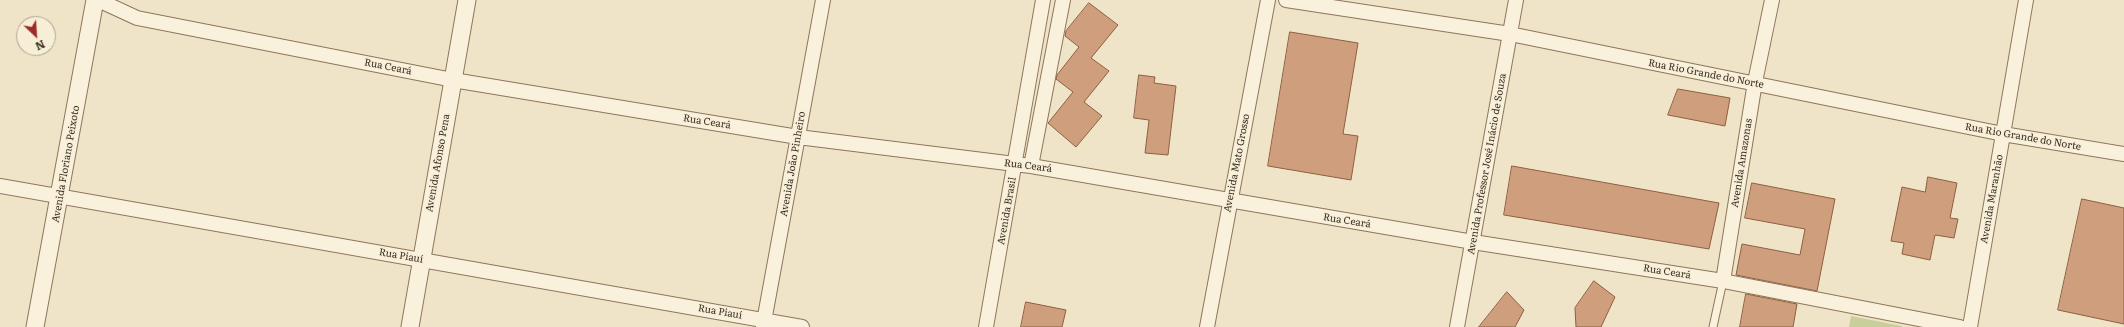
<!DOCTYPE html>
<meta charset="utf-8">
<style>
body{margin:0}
#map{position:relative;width:2124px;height:327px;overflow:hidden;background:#f0e4c8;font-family:Literata,serif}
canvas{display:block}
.north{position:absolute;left:16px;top:16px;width:40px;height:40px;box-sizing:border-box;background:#f7eed8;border:1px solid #ada18e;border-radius:50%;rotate:155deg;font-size:11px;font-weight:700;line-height:16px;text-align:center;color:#3d2e20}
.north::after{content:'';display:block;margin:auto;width:14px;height:18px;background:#9e2a2b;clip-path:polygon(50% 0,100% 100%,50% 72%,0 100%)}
</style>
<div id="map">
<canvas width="2124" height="327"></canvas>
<div class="north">N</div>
</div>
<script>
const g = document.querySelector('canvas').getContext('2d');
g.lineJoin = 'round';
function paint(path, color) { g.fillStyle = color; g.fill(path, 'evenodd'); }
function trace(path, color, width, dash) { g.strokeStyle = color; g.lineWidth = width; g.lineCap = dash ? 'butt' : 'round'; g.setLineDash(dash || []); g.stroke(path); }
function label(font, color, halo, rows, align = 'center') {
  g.font = font + ' Literata,serif'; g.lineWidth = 3; g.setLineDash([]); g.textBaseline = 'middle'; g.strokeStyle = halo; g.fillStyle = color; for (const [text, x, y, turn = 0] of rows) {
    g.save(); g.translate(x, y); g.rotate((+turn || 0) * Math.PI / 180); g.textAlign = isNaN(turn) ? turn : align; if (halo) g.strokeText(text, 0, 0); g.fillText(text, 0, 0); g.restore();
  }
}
const green = new Path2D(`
 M1851,316l51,10v1h-53z`);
const building = new Path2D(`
 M1089,3l29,22 -27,33 18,13 -25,31 18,14 -26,31 -28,-24 25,-31 -17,-13 1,-4 22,-28 -14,-11 1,-5z
 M1290,32l68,11 -15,91 15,2 -7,44 -83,-14z
 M1139,75l16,2 -1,6 22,3 -8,69 -23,-2 4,-33 -15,-2z
 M1678,89l52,9 -5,28 -57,-11z
 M1512,166l207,37 -10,46 -205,-34z
 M1928,177l29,6 -7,35 8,1 -4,19 -19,-3 -5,25 -28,-6 2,-11 -13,-2 11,-54 23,5z
 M1752,183l83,16 -18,92 -81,-16 6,-31 58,11 5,-26 -60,-11z
 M2082,199l42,9v116l-66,-14z
 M1594,281l21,16 -14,30h-25l-1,-19z
 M1507,292l17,18 -9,17h-36z
 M1746,294l51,10 -4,23h-53z
 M1026,302l40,8 -4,17h-41z`);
const service = new Path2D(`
 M1713,327l10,-46`);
const minor = new Path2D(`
 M98,0l39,18 316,62 345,57 233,29 442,76 250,39 237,46
 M1286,0l224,34 493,100 121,20
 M1031,166l32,-166
 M0,186l802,141
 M1723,281l32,-199 17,-82
 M763,327l60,-327
 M986,327l57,-327
 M1207,327l61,-327
 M1457,327l59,-327
 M1970,327l56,-327`);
const tertiary = new Path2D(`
 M35,327l60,-327
 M410,327l57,-327`);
const streetNames = [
 ["Rua Ceará",388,67,11],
 ["Rua Rio Grande do Norte",1706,74,11],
 ["Rua Ceará",707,122,9],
 ["Rua Rio Grande do Norte",2023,137,10],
 ["Avenida Afonso Pena",438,163,-80],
 ["Avenida Mato Grosso",1237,163,-79],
 ["Avenida Amazonas",1742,163,-81],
 ["Avenida Floriano Peixoto",66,164,-80],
 ["Avenida João Pinheiro",793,164,-80],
 ["Avenida Professor José Inácio de Souza",1487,164,-80],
 ["Rua Ceará",1028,166,7],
 ["Avenida Maranhão",1992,199,-80],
 ["Avenida Brasil",1007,211,-80],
 ["Rua Ceará",1347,221,9],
 ["Rua Piauí",401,256,10],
 ["Rua Ceará",1667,272,9],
 ["Rua Piauí",720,312,10]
];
paint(green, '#c9cf9b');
paint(building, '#cf9f7d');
trace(building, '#8d5f41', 1);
trace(service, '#8d765c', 9);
trace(minor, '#8d765c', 16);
trace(tertiary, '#8d765c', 19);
trace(service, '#faf1dc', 7);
trace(minor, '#faf1dc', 14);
trace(tertiary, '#faf1dc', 17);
label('10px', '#3d2e20', '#f7eed8', streetNames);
</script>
